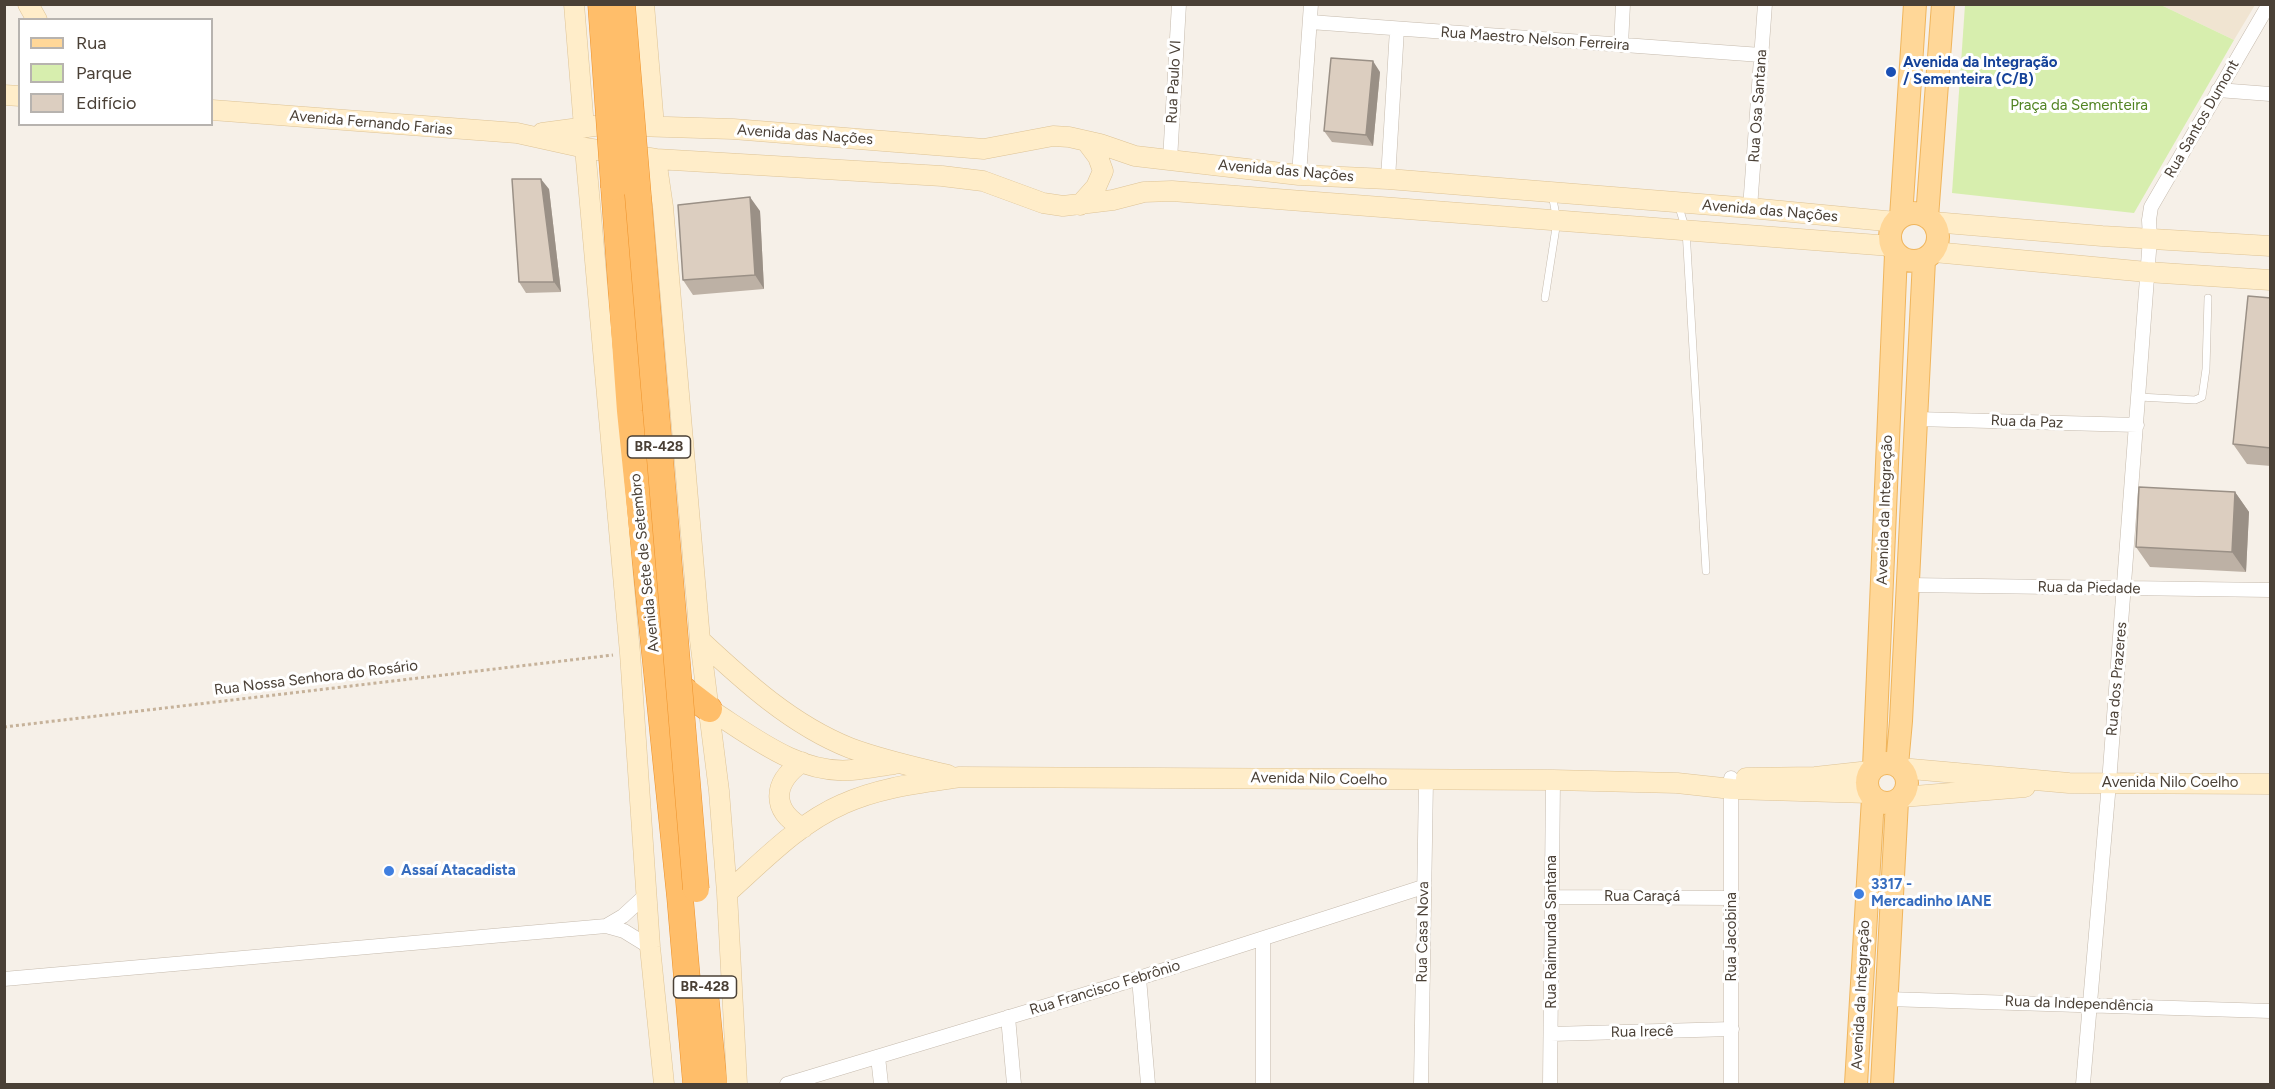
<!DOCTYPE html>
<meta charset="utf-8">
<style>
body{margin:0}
#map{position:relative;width:2275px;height:1089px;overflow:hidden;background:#f6f0e8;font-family:Figtree,sans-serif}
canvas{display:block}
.frame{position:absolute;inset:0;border:6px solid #4a4036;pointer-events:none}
.legend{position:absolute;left:18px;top:18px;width:195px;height:108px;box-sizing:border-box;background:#fff;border:2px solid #b7b3af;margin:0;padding:8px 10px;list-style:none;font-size:18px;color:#4a4036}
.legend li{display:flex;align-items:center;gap:12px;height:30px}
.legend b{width:30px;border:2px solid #b7b3af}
</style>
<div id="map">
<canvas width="2275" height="1089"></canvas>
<div class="frame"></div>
<ul class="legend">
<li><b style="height:8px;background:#ffd798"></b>Rua</li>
<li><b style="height:16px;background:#d7eeae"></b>Parque</li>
<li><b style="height:16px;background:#dccec0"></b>Edifício</li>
</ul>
</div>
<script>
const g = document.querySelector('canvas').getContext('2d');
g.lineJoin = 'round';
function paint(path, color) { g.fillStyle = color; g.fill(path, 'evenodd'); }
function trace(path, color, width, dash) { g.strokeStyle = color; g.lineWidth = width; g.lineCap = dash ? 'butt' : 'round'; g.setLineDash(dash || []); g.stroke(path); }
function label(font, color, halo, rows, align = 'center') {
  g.font = font + ' Figtree,sans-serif'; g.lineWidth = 6; g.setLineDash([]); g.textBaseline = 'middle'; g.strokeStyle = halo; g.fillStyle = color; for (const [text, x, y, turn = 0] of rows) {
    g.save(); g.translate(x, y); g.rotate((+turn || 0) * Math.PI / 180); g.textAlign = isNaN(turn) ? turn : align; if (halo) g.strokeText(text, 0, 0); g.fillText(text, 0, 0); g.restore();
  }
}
const education = new Path2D(`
 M2161,5h94l-21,35z`);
const green = new Path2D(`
 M1965,5h196l73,35 -100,173 -182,-20z`);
const path = new Path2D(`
 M4,727l609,-72`);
const lane = new Path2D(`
 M1678,204l8,26 20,341
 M1545,298l12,-77 -5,-27
 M2139,397l56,3 7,-3 4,-28 2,-71`);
const street = new Path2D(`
 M1310,22l451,33
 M1621,45l2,-41
 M2218,90l52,4
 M1170,160l9,-156
 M1299,175l12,-171
 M1388,179l9,-150
 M1750,208l15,-204
 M1916,419l221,6
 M1908,585l362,5
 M1552,897l180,1
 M606,926l17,-10 24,-22
 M1139,978l9,106
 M4,979l602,-53 18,5 26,16
 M1887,999l383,12
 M1008,1017l6,67
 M1551,1034l181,-5
 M878,1057l3,27
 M787,1084l352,-106 284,-91
 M1263,1084v-145
 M1421,1084l5,-304
 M1550,1084l3,-304
 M1731,1084v-306
 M2083,1084l26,-301 41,-545 -1,-18 2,-13 118,-203`);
const secondary = new Path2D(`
 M28,4l9,16
 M574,4l10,123
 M644,4l10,122
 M4,95l16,1
 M212,110l305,23 68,15 71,11 286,17 41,5 60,22 20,3 50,-6 31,-8 28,-1 719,55
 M542,133l60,-8 131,4 251,20 69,-13 16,1 31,7 35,12 164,19 89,4 362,29 146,14
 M585,148l45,505 20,294 14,137
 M656,159l7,48 37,433 19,151 8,102 10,191
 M1080,205l16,-18 7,-16 -5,-14 -12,-16
 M1933,222l169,14 168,10
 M1934,252l213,20 123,8
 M700,640c45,42 92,85 150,108 32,12 65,19 98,27
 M709,709c43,27 90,66 143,61 14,-1 28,-4 42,-6
 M802,762c-30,21 -31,48 1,66
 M1900,768l169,15 201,1
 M1746,778l69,-1 55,-6
 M1902,797l123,-10
 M727,893c36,-32 72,-70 116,-89 37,-17 78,-21 117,-27l593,3 124,3 55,6 137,4`);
const primary = new Path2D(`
 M1890 237a24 24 0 1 1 48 0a24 24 0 1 1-48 0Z
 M1901,217l14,-213
 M1927,217l16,-213
 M1867 783a20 20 0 1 1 40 0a20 20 0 1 1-40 0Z
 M1897,765l4,-44 23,-461
 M1874,767l22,-513
 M1856,1084l17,-286
 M1882,1084l15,-283`);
const highway = new Path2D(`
 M614,187l16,224 50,486 16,187
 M679,686l30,23
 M706,1001l8,83`);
const highwayBridge = new Path2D(`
 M601,4l13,183
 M622,4l74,885`);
const wall = new Path2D(`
 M1380,72l-7,74 -41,-4 -8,-11z
 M549,189l12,103 -35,1 -7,-11z
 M760,211l4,78 -71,6 -10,-15z
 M2271,298v168l-24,-2 -14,-20z
 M2235,492l14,20 -3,60 -96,-5 -14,-20z`);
const shadedWall = new Path2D(`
 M1373,61l7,11 -7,74 -7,-11z
 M541,179l8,10 12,103 -7,-10z
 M750,197l10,14 4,78 -9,-14z
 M2235,492l14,20 -3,60 -14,-20z`);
const building = new Path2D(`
 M1331,58l42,3 -7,74 -42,-4z
 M512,179h29l13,103h-35z
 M750,197l5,78 -72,5 -5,-75z
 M2248,296l23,2v150l-38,-4z
 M2139,487l96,5 -3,60 -96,-5z`);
const markers = [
 [1891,72,6,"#1a4fb4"],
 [389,871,6,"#3f7fe0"],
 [1859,894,6,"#3f7fe0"]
];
const shields = [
 [659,447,63],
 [705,987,63]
];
const shieldNames = [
 ["BR-428",659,447],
 ["BR-428",705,987]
];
const streetNames = [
 ["Rua Maestro Nelson Ferreira",1535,39,4],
 ["Rua Paulo VI",1174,82,-87],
 ["Rua Osa Santana",1758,106,-86],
 ["Rua Santos Dumont",2202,119,-60],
 ["Avenida Fernando Farias",371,123,5],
 ["Avenida das Nações",805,135,4],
 ["Avenida das Nações",1286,171,5],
 ["Avenida das Nações",1770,211,5],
 ["Rua da Paz",2027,422,2],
 ["Avenida da Integração",1885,510,-88],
 ["Avenida Sete de Setembro",645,563,-96],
 ["Rua da Piedade",2089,588,1],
 ["Rua Nossa Senhora do Rosário",316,678,-7],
 ["Rua dos Prazeres",2117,679,-85],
 ["Avenida Nilo Coelho",1319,779,1],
 ["Avenida Nilo Coelho",2170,783],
 ["Rua Caraçá",1642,897],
 ["Rua Casa Nova",1423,932,-89],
 ["Rua Raimunda Santana",1552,932,-90],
 ["Rua Jacobina",1732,937,-90],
 ["Rua Francisco Febrônio",1105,988,-17],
 ["Avenida da Integração",1861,995,-87],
 ["Rua da Independência",2079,1004,2],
 ["Rua Irecê",1642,1032,-1]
];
const transitNames = [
 ["Avenida da Integração",1903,63],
 ["/ Sementeira (C/B)",1903,80]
];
const parkNames = [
 ["Praça da Sementeira",2079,106]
];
const shopNames = [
 ["Assaí Atacadista",401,871],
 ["3317 -",1871,885],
 ["Mercadinho IANE",1871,902]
];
paint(education, '#f0e4d1');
paint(green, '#d7eeae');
trace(lane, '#c5baad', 8);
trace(street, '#c5baad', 15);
trace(secondary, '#ddc396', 21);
trace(primary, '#f0b55c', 24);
trace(highway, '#ed922b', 27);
trace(path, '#c6b29a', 3, [3, 3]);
trace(lane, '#fff', 7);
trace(street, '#fff', 14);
trace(secondary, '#ffedc9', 20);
trace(primary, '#ffd798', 22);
trace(highway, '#ffbe6a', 26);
trace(highwayBridge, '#ed922b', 27, []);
trace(highwayBridge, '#ffbe6a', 26);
paint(wall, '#bdb1a5');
paint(shadedWall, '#9a9086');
paint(building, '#dccec0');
trace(building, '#9a9086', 1.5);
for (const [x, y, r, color] of markers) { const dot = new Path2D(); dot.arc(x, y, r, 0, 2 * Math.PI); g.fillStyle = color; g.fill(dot); trace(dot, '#fff', 2); }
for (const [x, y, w] of shields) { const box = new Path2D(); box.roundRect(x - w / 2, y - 11, w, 22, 4.5); g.fillStyle = '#fff'; g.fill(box); trace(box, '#4a4036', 1.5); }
label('bold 14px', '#4a4036', null, shieldNames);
label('15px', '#4a4036', '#fff', streetNames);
label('bold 15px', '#164399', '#fff', transitNames, 'left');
label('15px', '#518322', '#fff', parkNames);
label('bold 15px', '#366cbe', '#fff', shopNames, 'left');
</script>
